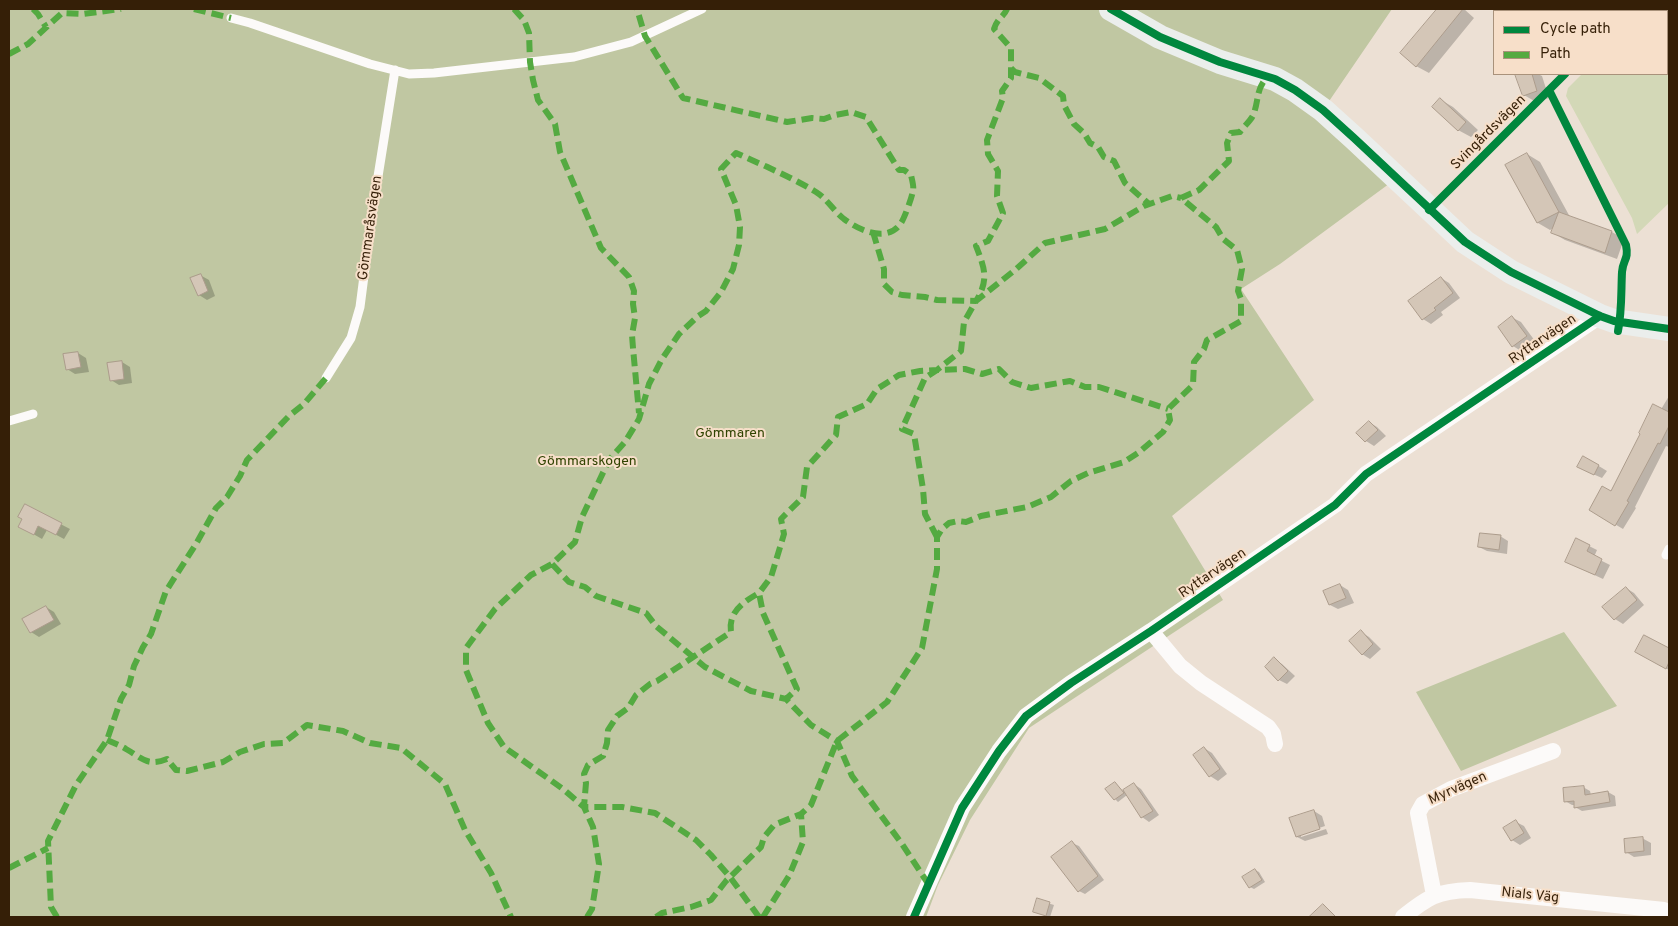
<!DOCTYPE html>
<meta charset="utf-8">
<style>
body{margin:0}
#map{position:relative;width:1678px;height:926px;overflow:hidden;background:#ece0d4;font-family:Overpass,sans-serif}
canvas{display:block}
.frame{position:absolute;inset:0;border:10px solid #351f07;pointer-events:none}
.legend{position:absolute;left:1493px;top:10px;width:175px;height:65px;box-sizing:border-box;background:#f7dfc9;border:1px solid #a9927b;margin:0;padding:6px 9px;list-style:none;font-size:15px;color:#351f07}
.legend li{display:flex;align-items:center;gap:10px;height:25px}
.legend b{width:25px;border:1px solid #a9927b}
</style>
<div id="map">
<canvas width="1678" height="926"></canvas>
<div class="frame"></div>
<ul class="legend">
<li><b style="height:6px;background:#00873e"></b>Cycle path</li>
<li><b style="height:6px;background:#54aa41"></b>Path</li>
</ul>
</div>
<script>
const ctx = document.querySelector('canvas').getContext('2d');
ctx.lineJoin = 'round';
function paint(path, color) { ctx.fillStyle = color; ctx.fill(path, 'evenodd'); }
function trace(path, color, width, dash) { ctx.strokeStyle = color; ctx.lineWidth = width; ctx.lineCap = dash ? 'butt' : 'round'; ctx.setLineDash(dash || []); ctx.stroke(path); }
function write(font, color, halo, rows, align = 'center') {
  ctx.font = font + ' Overpass,sans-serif'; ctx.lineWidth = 4; ctx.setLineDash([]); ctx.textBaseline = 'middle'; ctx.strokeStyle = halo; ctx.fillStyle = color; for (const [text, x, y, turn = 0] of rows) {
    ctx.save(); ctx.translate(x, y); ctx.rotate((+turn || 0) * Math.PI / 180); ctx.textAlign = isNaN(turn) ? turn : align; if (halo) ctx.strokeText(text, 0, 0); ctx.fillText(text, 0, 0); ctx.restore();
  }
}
paint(new Path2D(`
 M1646,9H1669V203L1637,234L1632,218L1566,96L1568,88L1582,74H1667V11H1643Z`), '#d3d8b7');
paint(new Path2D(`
 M9,9H1392L1323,110L1397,178L1280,264L1241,289L1314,400L1172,516L1223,600L1029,728L970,820L938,885L926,917H9Z
 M1580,9H1646L1643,11H1582Z
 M1564,632L1617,706L1461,771L1416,692Z`), '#c0c7a2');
paint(new Path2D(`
 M1438,9H1464L1474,18L1429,73L1416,66L1402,53Z
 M1517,74H1538L1542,76L1549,98L1536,102L1524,95Z
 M1441,100L1453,107L1478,130L1471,137L1458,130Z
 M1527,154L1540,162L1570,217L1612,232L1624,239L1617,259L1565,240L1553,233L1555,227L1550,230L1538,223Z
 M200,275L209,280L215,296L207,300L199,295Z
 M1441,278L1449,283L1460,298L1441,312L1443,315L1431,324L1423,319Z
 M1513,318L1521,322L1535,341L1521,351L1513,346Z
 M78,353L86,358L89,372L75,374L67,369Z
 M122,362L130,367L132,383L119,385L111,380Z
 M1669,396V447L1666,446L1635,507L1636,508L1623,529L1591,510L1611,493Z
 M1369,422L1377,427L1386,436L1374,446L1366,441L1358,433Z
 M1584,457L1607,471L1602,478L1586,471Z
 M26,506L70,529L64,539L47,530L42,539L28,531L23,519Z
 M1500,536L1508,541L1507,554L1487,551L1479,547Z
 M1589,546L1597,550L1594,557L1610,565L1603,579L1575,566Z
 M1340,585L1348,590L1354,603L1338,609L1330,605Z
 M1626,588L1634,593L1644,605L1623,624L1615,619Z
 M46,607L54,612L61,624L39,637L31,632Z
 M1361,632L1369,637L1381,649L1370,659L1362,654Z
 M1644,637L1669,650V670L1636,652Z
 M1274,659L1282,664L1295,676L1287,684L1279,680Z
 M1204,748L1212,753L1227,774L1218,781L1210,776Z
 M1115,783L1123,791L1134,784L1141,789L1159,815L1149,822L1142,817L1127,795L1118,802L1115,799Z
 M1583,787L1590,791L1591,795L1608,792L1615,796L1616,806L1582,811L1575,807V805H1572L1565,801Z
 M1314,811L1322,816L1325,826L1301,834V837L1326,829L1328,834L1305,841L1297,837Z
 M1516,822L1524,826L1531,838L1520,845L1512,840Z
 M1642,838L1651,843V855L1634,857L1626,852Z
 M1072,843L1079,846L1104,880L1085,894L1079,891Z
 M1255,870L1259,872L1265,882L1254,889L1250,887Z
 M1038,900L1054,905L1050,917L1038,913Z`), '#0003');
const building = new Path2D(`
 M1437,9H1463L1416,67L1400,53Z
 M1515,74H1532L1537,91L1523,96Z
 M1440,98L1466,122L1458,131L1432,107Z
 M1527,153L1559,212L1537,223L1505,165Z
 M1559,212L1612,231L1605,253L1551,233Z
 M201,274L208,291L198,296L190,278Z
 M1441,277L1453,293L1434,308L1436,310L1422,320L1408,301Z
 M1512,316L1527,336L1512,347L1498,327Z
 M78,352L81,367L66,370L63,354Z
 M122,361L124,379L110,381L107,363Z
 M1653,404L1669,412V426L1660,444L1658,443L1627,501L1629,502L1615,526L1589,510L1602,486L1611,491L1640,434L1639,433Z
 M1369,421L1378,430L1365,442L1356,433Z
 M1583,456L1599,465L1594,475L1577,467Z
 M25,504L62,523L56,535L38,526L34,535L18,527L22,519L18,517Z
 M1480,533L1501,535L1499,550L1478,547Z
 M1576,538L1590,545L1587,551L1602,559L1595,575L1565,562Z
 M1340,584L1346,598L1329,605L1323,591Z
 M1626,587L1637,600L1614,620L1602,607Z
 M46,606L54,620L30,633L22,619Z
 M1361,630L1373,644L1362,655L1349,641Z
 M1644,635L1669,648V662L1666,669L1635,652Z
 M1274,657L1288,671L1278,681L1265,667Z
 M1204,747L1220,769L1209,777L1193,755Z
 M1115,782L1124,793L1114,800L1105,789Z
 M1134,783L1153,811L1141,818L1123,790Z
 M1584,786L1585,795L1608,791L1610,802L1574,808V801L1564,802L1563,788Z
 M1314,810L1320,829L1296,837L1289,818Z
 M1516,820L1524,833L1511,841L1503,828Z
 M1643,837L1644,851L1625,853L1624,839Z
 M1072,841L1098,876L1078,892L1051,857Z
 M1255,869L1262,880L1249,888L1242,877Z
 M1037,898L1050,902L1046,916L1033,912Z
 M1323,904L1336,917H1309Z`);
paint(building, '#d4c6b7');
trace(building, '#ac9c8c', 1);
trace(new Path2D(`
 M231,18L250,23L370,64L409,74L434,73L574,57L631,42L702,9
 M326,378L351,338L360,307L372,214L395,70
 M9,421L33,414
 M1666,555L1669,549`), '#fcfaf9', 9);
trace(new Path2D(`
 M1151,631L1180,666L1201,683L1268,727L1273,734L1275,744
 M1434,895L1418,813L1423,804L1451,789L1553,751
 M914,917L962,808L999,751L1026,716L1071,683L1151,631L1335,505L1366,474L1600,316
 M1403,917C1428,897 1437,891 1470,890L1664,910`), '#fcfaf9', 16);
trace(new Path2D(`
 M1111,9L1160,37L1220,62L1275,79L1295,90L1323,110L1354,138L1465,242L1511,272L1600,316L1614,321L1669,329`), '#ebeeec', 24);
trace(new Path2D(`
 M33,9L38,14L46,27
 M194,9L231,18
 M514,9L524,20L529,33L530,62L533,80L538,100L555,124L560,152L601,248L629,277L634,291L633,304L635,318L632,335L633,348L639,413
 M9,54L28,44L62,13L83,14L121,9
 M1011,68L1015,72L1039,78L1063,96L1064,105L1074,124L1084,133L1090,143L1098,147L1104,157L1114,161L1125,183L1149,204
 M873,232L884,269V284L892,292L902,295L925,297L937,300L976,301C989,280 985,269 976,246L988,241L1003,213L997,196L998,171L988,154L987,140L1003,98L1002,91L1011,78V48L994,29C998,17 1003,18 1007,9
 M937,537L925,514L923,489L914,434L902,429L925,378L937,370L965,369L982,374L999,369L1012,382L1031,388L1070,381L1085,387H1099L1168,409
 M552,564L569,582L585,587L596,596L646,613L656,626L705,667L751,691L786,699
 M107,740C113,743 120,745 126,749C142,758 147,767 167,759L176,770L187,771L223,762L240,752L264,744L283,743L307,725L343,731L370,743L401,748L445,784L465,830L491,873L511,917
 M9,868L48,848
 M929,885L902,844L852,776L837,741L811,725L786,699L797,689L763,613L759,593L771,577L784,534L781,519L803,497L807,467L836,435L838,417L867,404L877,389L899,375L920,371L937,370L961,351L964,322L976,301L1015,270L1045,243L1105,229L1144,206L1172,196L1181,198
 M57,917L51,907L48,841L76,785L107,740L121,699L129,685L134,666L143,647L151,634L166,591L196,544L216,508L227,497L240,476L247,460L289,416L304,404L326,378
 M587,917L592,909L599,864L593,827L584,807L563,789L504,747L488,723L466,670V648L495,609L531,575L552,564L575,542L582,517L609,460L625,442L639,419L649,384L662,359L679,334L697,317L706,311L721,292L733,269L739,245L740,227L736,205L721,169L736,153C763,165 791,177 816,192C827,199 834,211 844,219C860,231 888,243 901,223C904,219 913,195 913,190C914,186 912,180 911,175L904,170H899L866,117L851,112L835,115L824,119L812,118L787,122L683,98L645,36L637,9
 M656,917L662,913L691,907L711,900L726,881L761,847L764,837L774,825L801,814L811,805L837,741L887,702L922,648L937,569V537L942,529L949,523L958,521L966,522L981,516L1027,507L1051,497L1071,481L1088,473L1124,462L1138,453L1163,432L1170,420L1168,409L1193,385L1194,362L1204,349L1207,340L1241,321V299L1238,291L1242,269L1237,250L1223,239L1216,227L1181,198L1199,190L1229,161L1227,143L1231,133L1240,132C1244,126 1252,120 1254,113C1259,98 1256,90 1267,77
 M759,917L730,877L711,855L696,840L655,813L622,807H584L586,783L584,774L588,765L603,756L607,743L608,730L617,716L628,708L636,695L650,684L657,681L731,632C728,612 743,602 759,593
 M763,917L789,876L803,842L801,814`), '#54aa41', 6, [12, 6]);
trace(new Path2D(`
 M1111,9L1160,37L1220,62L1275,79L1295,90L1323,110L1354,138L1465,242L1511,272L1600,316L1614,321L1669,329
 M1549,90L1626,245C1629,260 1623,259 1622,272C1621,292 1622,311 1618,331
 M1429,210L1565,74
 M914,917L962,808L999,751L1026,716L1071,683L1151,631L1335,505L1366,474L1600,316`), '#00873e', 8);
write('14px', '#351f07', '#f7dfc9', [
 ["Svingårdsvägen",1489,133,-45],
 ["Gömmaråsvägen",371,228,-82],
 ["Ryttarvägen",1543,340,-34],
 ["Ryttarvägen",1213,574,-34],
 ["Myrvägen",1458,789,-24],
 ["Nials Väg",1530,896,6]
]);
write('14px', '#304301', '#f7dfc9', [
 ["Gömmaren",730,434],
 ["Gömmarskogen",587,462]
]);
</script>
